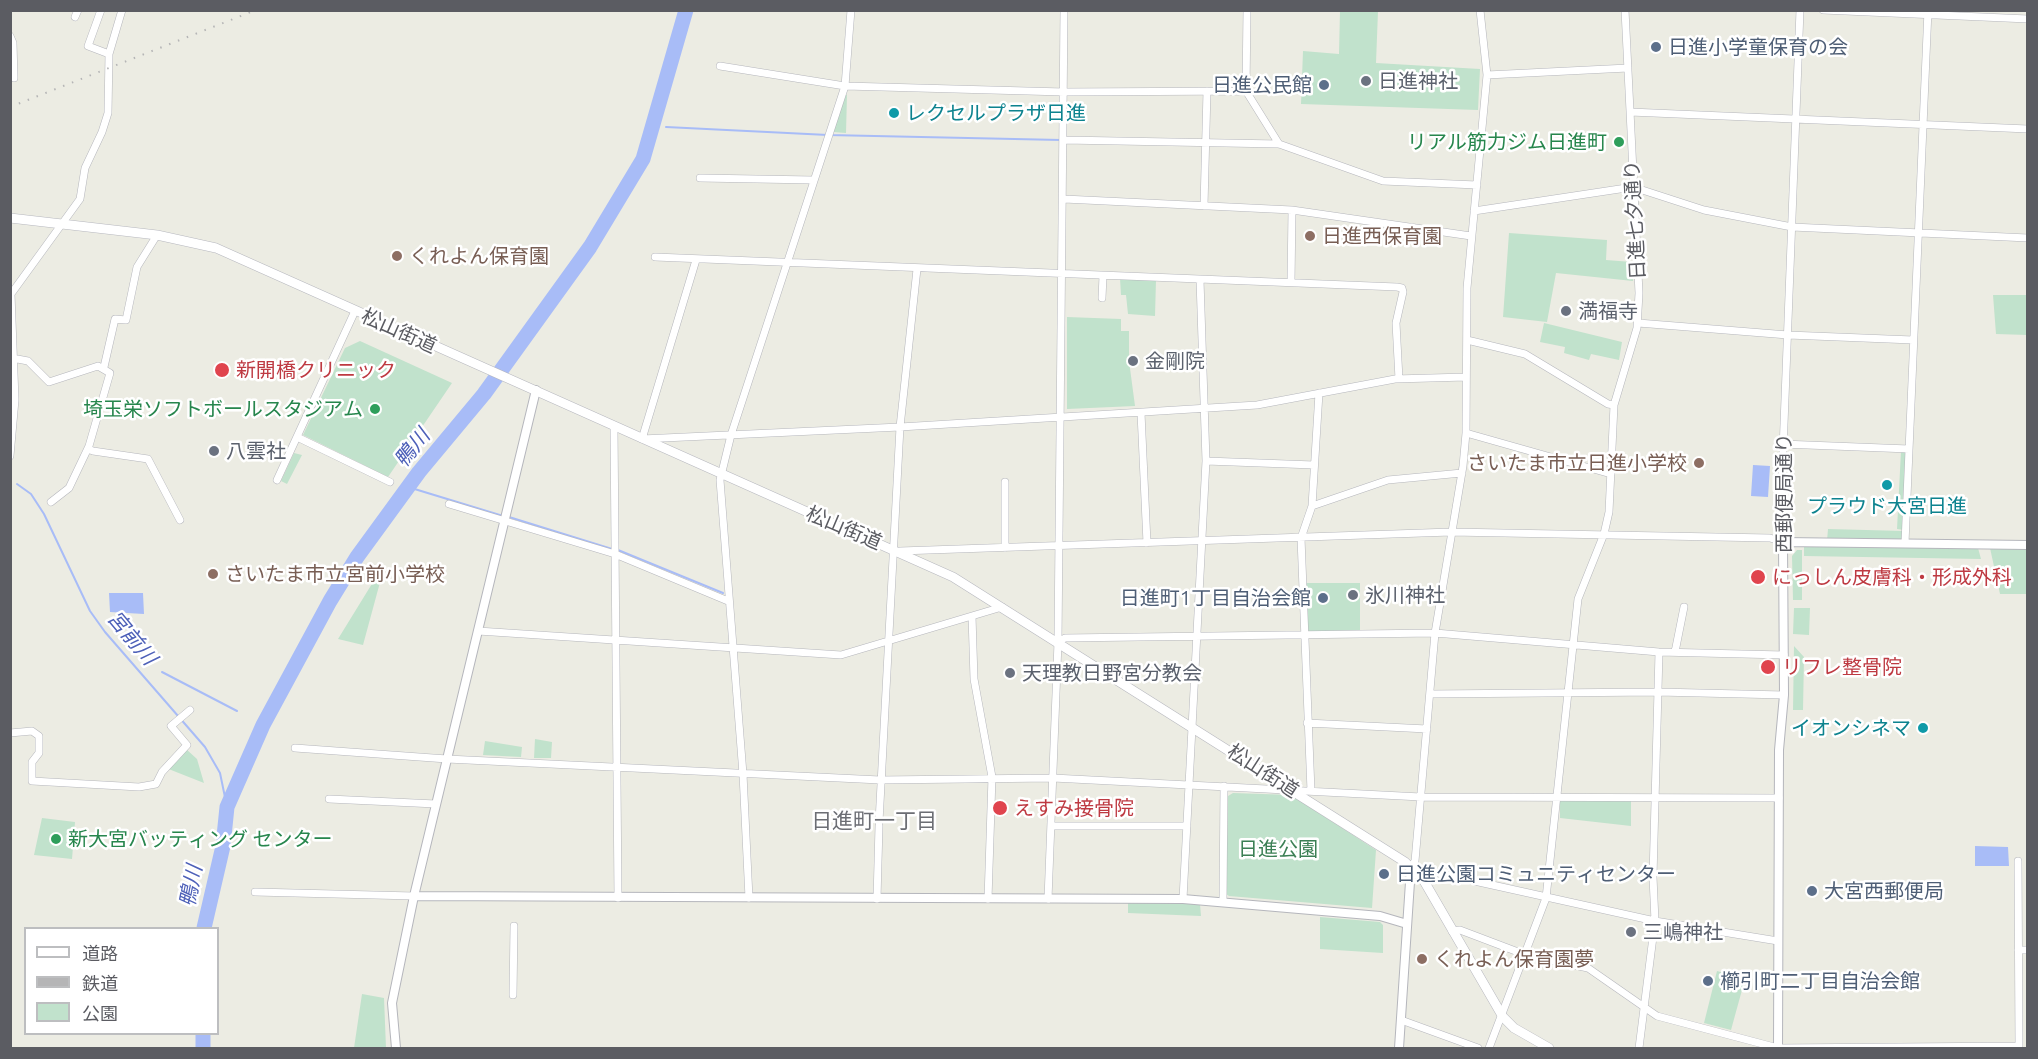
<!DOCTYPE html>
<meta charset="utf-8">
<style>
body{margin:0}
#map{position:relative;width:2038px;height:1059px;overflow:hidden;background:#ecece3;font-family:Ubuntu,"Noto Sans JP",sans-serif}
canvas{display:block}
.frame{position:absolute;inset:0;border:12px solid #5b5c62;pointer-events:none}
.legend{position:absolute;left:24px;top:927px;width:195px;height:108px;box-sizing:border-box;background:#fff;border:2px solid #bdbec0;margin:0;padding:8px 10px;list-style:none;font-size:18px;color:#5b5c62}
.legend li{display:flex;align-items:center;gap:12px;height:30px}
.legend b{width:30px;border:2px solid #bdbec0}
</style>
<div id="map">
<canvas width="2038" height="1059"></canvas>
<div class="frame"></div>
<ul class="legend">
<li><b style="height:8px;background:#fff"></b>道路</li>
<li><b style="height:8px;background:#b5b5b6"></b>鉄道</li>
<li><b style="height:16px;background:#c1e2cc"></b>公園</li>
</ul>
</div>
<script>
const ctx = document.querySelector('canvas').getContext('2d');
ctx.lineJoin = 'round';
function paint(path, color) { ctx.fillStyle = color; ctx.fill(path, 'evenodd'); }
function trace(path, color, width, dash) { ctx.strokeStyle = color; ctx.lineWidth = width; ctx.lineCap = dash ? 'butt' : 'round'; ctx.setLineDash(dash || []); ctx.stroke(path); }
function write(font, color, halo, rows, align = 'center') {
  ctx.font = font + ' Ubuntu,"Noto Sans JP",sans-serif'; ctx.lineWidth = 5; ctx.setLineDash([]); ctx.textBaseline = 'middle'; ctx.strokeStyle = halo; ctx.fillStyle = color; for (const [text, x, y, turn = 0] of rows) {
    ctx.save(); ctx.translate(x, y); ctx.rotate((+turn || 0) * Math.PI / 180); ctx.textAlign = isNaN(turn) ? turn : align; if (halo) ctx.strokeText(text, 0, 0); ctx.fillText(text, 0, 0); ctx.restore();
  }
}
paint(new Path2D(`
 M1340,11H1378L1376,63L1480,69L1478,110L1301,104L1303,51L1339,54Z
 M844,94L847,95L846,133L833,132Z
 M1509,233L1607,240L1606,260L1632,262L1633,281L1556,273L1547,322L1503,317Z
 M1120,278L1156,280L1155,316L1128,314L1126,295H1121Z
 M1993,295H2027V335L1996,334Z
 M1067,317L1121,319V331H1129V361L1135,406L1067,409Z
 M1544,323L1622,342L1619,360L1591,354L1589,360L1564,353L1565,347L1540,342Z
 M360,341L452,383L388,477L303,435L345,348Z
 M1901,451H1907L1904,530L1897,529Z
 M294,453L302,455L287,484L281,481Z
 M1828,529L1904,531V541H1827Z
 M1804,545L1978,548L1981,559L1804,556Z
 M1990,548H2027V594H2000Z
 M1797,550H1802V600H1793L1792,556Z
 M378,574L382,575L363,645L338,639Z
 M1303,583H1360V633L1305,634Z
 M1794,608H1810L1809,635L1793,634Z
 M1794,646L1804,657L1803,710H1793Z
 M535,739L552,742L551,758H534Z
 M485,741L522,747L521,757L483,755Z
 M186,749L197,759L204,783L166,768Z
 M1233,793L1291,795L1376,850L1372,908L1229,896L1226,894L1228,796Z
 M1560,799L1631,800V826L1560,818Z
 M42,818L75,822L72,859L34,855Z
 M1128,902L1200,904L1201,916L1128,913Z
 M1320,917L1380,922L1383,925V953L1320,949Z
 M1717,971L1745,979L1731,1030L1704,1023Z
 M362,994L384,998L386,1048H354Z`), '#c1e2cc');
paint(new Path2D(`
 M1753,465L1770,466L1768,497L1751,496Z
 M109,593H143L144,614L110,612Z
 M1975,846L2008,847L2009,866H1975Z`), '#a8bcf7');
trace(new Path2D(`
 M666,127L828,135L1061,140
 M17,484L31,494L44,514L90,611L105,632L205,747L220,773L227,807
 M408,487L503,516
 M509,517L612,549
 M618,550L723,593
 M162,672L237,711`), '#a8bcf7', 2);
trace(new Path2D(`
 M204,928L223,846L227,807L263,725L330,601L357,557L419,472L484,394L590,247L643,159L686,10
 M203,1034V1048`), '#a8bcf7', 15);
const minor = new Path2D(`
 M101,10L88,46L109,54
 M1247,10L1246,91L1279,144
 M1480,10L1487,75L1467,288L1466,433L1463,466L1435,633L1415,861L1411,867L1655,921L1778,941
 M1823,10L2028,19
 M75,17L78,10
 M10,36L13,43L14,78
 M720,66L845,86L1064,92L1246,91
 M1487,75L1628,68
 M1630,112L2028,129
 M1064,140L1279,144L1383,181L1477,185
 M700,178L813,180
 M1064,199L1292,210L1471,236
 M1204,206L1207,91
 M1474,211L1633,187L1704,210L1792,227L2028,238
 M655,257L1397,287L1402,288L1403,292L1396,323L1399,379
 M696,260L642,439L900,427L1257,405L1395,379L1466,377
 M1291,282L1292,210
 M1102,298L1103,276
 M1638,323L1788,335L1913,340
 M1467,340L1525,354L1608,404L1614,405
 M12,358L28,361L49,382L98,366L110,373L89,446L69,488L51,502
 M104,367L115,319L126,320L137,267L157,235
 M1141,413L1147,543
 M614,427L618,898
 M1466,433L1611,474
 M297,437L390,482
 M1782,444L1909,449
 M89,446L88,449L93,451L148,459L180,520
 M10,456L15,400L11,294L80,199L85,168L102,132L108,113L109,54L122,10
 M1206,461L1314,465
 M277,480L355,311
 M449,504L615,554L728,601
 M1312,506L1388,480L1462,473
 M1905,543L1928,10
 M1005,548V482
 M900,551L1451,532L1770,538L1783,542L1780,528L1800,10
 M972,616L974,679L992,777L988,899
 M478,631L841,655L1002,607
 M1058,642L1065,638L1435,633L1659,652L1784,655
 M1675,652L1684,607
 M1430,694L1658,692L1784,695
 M1307,723L1427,729
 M10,733L32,731L39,736V753L32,762V781L139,787L156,784L162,772L187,745L171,726L190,710
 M295,748L447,759L880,780L1053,778L1421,797L1779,798
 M1311,791L1301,538L1312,506L1319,393
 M329,799L436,804
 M879,822L900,427L917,269
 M1051,826H1187
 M255,892L414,896
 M749,898L743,774L720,480L731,435L845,86L851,10
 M877,899L879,826
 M1048,899L1058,642L1064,10
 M1183,899L1206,461L1200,280
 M1223,902L1224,786
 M1452,931L1460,930L1526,955L1588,968L1657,1016L1778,1048L2019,1046L2018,861
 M2018,950H2028
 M513,995L514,926
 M1401,1020L1478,1048
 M1489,1048L1546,898L1578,599L1604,534L1609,512L1614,405L1637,328L1639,293L1625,10
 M1639,1048L1655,921L1653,877L1659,652`);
const tertiary = new Path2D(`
 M414,896L536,390
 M396,1048L392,1003L414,896L1183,899L1380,916L1407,924
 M1399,1048L1411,867
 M1778,1048L1779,750L1784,695L1783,542L2028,545`);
const secondary = new Path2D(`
 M10,218L157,235L216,248L953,577L1405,862L1424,881L1503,1017L1514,1028L1549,1048`);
trace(minor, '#b5b6bc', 8);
trace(tertiary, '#b5b6bc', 10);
trace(secondary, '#b6b7be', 10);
trace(minor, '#fff', 7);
trace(tertiary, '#fff', 8);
trace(secondary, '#fff', 9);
trace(new Path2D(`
 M10,107L256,10`), '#b5b5b6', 2, [1.5, 8]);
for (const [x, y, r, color] of [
 [1656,47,6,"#5c6f8a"],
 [1366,81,6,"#6b7280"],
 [1324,85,6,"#5c6f8a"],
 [894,113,6,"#0f9aa8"],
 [1619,142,6,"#2e9e5b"],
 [1310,236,6,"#8d6e63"],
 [397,256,6,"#8d6e63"],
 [1566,311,6,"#6b7280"],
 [1133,361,6,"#6b7280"],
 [222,370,8,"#e0444e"],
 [375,409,6,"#2e9e5b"],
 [214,451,6,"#6b7280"],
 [1699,463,6,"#8d6e63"],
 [1887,485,6,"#0f9aa8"],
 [213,574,6,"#8d6e63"],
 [1758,577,8,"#e0444e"],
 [1353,595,6,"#6b7280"],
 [1323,598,6,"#5c6f8a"],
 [1768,667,8,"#e0444e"],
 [1010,673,6,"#6b7280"],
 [1923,728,6,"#0f9aa8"],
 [1000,808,8,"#e0444e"],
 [56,839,6,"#2e9e5b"],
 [1384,874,6,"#5c6f8a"],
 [1812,891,6,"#5c6f8a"],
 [1631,932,6,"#6b7280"],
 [1422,959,6,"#8d6e63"],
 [1708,981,6,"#5c6f8a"]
]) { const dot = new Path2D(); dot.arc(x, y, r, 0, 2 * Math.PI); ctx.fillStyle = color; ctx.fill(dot); trace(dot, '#fff', 2); }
write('20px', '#4e5e75', '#fff', [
 ["日進小学童保育の会",1668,47],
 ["日進公民館",1312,85,"right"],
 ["日進町1丁目自治会館",1311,598,"right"],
 ["日進公園コミュニティセンター",1396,874],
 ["大宮西郵便局",1824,891],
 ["櫛引町二丁目自治会館",1720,981]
], 'left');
write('20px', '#5b616d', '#fff', [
 ["日進神社",1378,81],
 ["満福寺",1578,311],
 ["金剛院",1145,361],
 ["八雲社",226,451],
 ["氷川神社",1365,595],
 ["天理教日野宮分教会",1022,673],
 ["三嶋神社",1643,932]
], 'left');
write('20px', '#0d838f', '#fff', [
 ["レクセルプラザ日進",906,113],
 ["プラウド大宮日進",1887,506,"center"],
 ["イオンシネマ",1911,728,"right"]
], 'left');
write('20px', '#27864d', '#fff', [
 ["リアル筋力ジム日進町",1607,142],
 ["埼玉栄ソフトボールスタジアム",363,409],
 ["新大宮バッティング センター",68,839,"left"]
], 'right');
write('20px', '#5b5c62', '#fff', [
 ["日進七夕通り",1635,220,-93],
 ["松山街道",399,331,24],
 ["西郵便局通り",1784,493,-90],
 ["松山街道",844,528,23],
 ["松山街道",1263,771,33]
]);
write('20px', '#785e54', '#fff', [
 ["日進西保育園",1322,236],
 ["くれよん保育園",409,256],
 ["さいたま市立日進小学校",1687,463,"right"],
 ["さいたま市立宮前小学校",225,574],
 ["くれよん保育園夢",1434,959]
], 'left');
write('20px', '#be3a42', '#fff', [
 ["新開橋クリニック",236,370],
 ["にっしん皮膚科・形成外科",1772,577],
 ["リフレ整骨院",1782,667],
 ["えすみ接骨院",1014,808]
], 'left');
write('20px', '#3c8055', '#fff', [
 ["日進公園",1278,849]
]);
write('italic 21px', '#4d60b8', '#fff', [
 ["鴨川",412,448,-51],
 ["宮前川",132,638,50],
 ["鴨川",191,886,-79]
]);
write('21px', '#6c6e74', '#fff', [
 ["日進町一丁目",874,821]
]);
</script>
